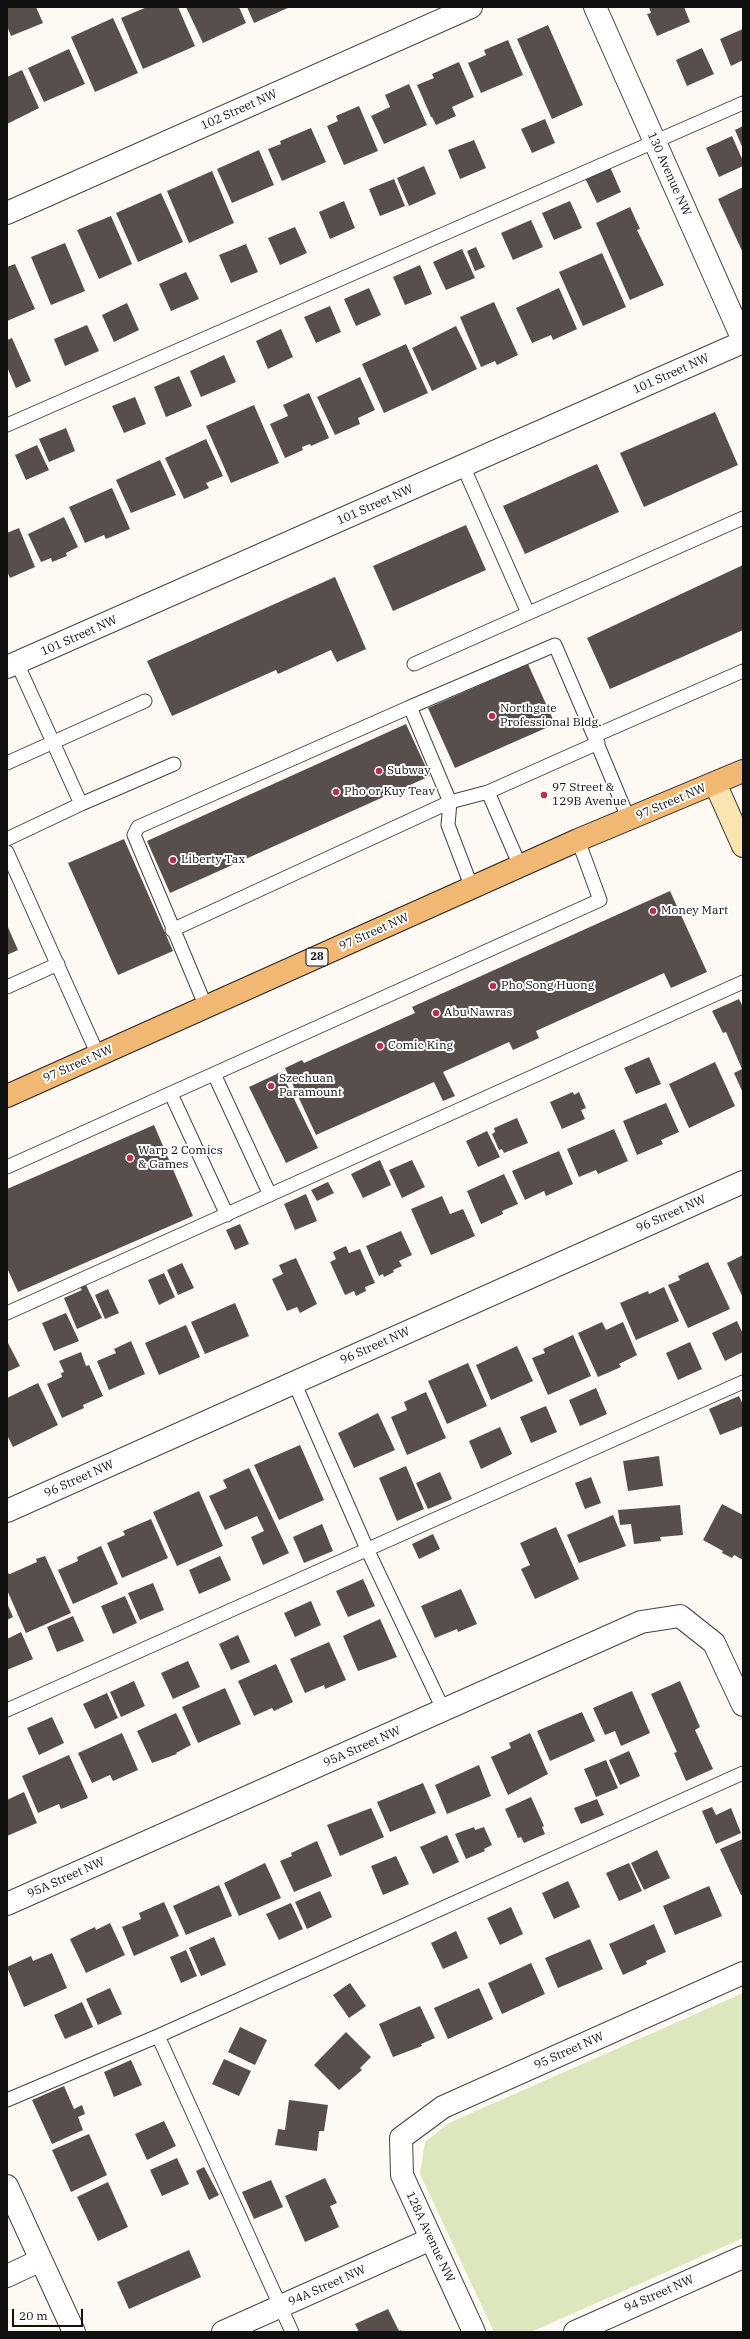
<!DOCTYPE html>
<style>
body{margin:0}
#map{position:relative;width:750px;height:2339px;overflow:hidden;background:#fefaf3;font-family:"IBM Plex Serif",serif}
canvas{display:block}
.frame{position:absolute;inset:0;border:8px solid #101010;pointer-events:none}
.scale{position:absolute;left:12px;top:2309px;width:71px;height:18px;box-sizing:border-box;border:2px solid #101010;border-top:0;padding-left:5px;font-size:12px;line-height:14px;white-space:nowrap;color:#101010;-webkit-text-stroke:3px #fff;paint-order:stroke}
</style>
<div id="map">
<canvas width="750" height="2339"></canvas>
<div class="frame"></div>
<div class="scale">20 m</div>
</div>
<script>
const ctx = document.querySelector('canvas').getContext('2d');
ctx.lineJoin = 'round';
function paint(path, color) { ctx.fillStyle = color; ctx.fill(path, 'evenodd'); }
function trace(path, color, width, dash) { ctx.strokeStyle = color; ctx.lineWidth = width; ctx.lineCap = dash ? 'butt' : 'round'; ctx.setLineDash(dash || []); ctx.stroke(path); }
function write(font, color, halo, rows, align = 'center') {
  ctx.font = font + ' "IBM Plex Serif",serif'; ctx.lineWidth = 4; ctx.setLineDash([]); ctx.textBaseline = 'middle'; ctx.strokeStyle = halo; ctx.fillStyle = color; for (const [text, x, y, turn = 0] of rows) {
    ctx.save(); ctx.translate(x, y); ctx.rotate((+turn || 0) * Math.PI / 180); ctx.textAlign = isNaN(turn) ? turn : align; if (halo) ctx.strokeText(text, 0, 0); ctx.fillText(text, 0, 0); ctx.restore();
  }
}
paint(new Path2D(`
 M743,1993V2238L531,2332H494L420,2174L425,2142L449,2123Z`), '#dce7be');
paint(new Path2D(`
 M7,7H36L43,23L11,36L7,26Z
 M147,7H178L195,46L143,69L121,18Z
 M186,7H239L246,23L203,43Z
 M247,7H290L254,23Z
 M649,7H684L690,22L657,36L647,14L651,13Z
 M113,18L138,73L95,92L71,37Z
 M548,25L583,105L552,119L517,39Z
 M743,29V60L731,66L720,39Z
 M508,40L523,75L481,93L468,63L486,55L484,50Z
 M702,48L714,74L687,86L676,60Z
 M69,49L85,84L44,102L28,68Z
 M459,62L474,97L452,107L456,116L436,125L432,117H431L417,85L434,78L432,74Z
 M22,70L39,108L7,124V77Z
 M409,84L427,125L384,144L371,116L390,107L385,95Z
 M359,106L378,151L344,165L327,126L338,121L336,116Z
 M545,119L555,143L532,153L521,129Z
 M743,126V149L735,130Z
 M311,128L326,162L282,181L268,149L281,144L280,141Z
 M732,136L743,161V166L719,177L706,148Z
 M474,140L486,168L460,179L448,150Z
 M259,150L274,185L232,203L217,169Z
 M424,166L436,194L409,206L397,178Z
 M610,167L621,192L597,203L585,178Z
 M212,171L234,223L189,243L167,191Z
 M394,179L405,206L380,216L369,189Z
 M743,187V253L718,199Z
 M161,193L183,242L138,262L116,213Z
 M344,201L355,228L330,239L319,212Z
 M570,201L582,228L554,240L542,213Z
 M630,207L640,229L637,230L664,285L630,300L596,223Z
 M111,216L132,264L99,279L77,230Z
 M531,220L543,247L513,260L501,233Z
 M295,227L307,253L280,265L268,238Z
 M65,243L85,291L51,305L31,257Z
 M246,244L258,272L231,283L219,255Z
 M476,247L485,267L475,271L467,251Z
 M462,249L475,278L446,290L433,262Z
 M602,253L626,307L583,326L559,272Z
 M15,264L35,309L7,321V267Z
 M420,265L432,294L405,305L393,277Z
 M186,272L199,299L171,311L159,284Z
 M369,288L381,315L356,326L344,299Z
 M559,288L577,329L553,340L551,335L532,343L516,308Z
 M494,302L518,355L497,365L495,361L481,367L460,317Z
 M127,303L139,330L114,342L102,315Z
 M330,306L341,332L316,343L304,317Z
 M87,325L99,351L65,366L54,339Z
 M456,326L477,369L432,391L412,348Z
 M281,329L293,357L268,369L256,341Z
 M12,338L31,381L16,388L7,367V340Z
 M406,344L428,393L384,413L362,364Z
 M224,355L236,382L201,397L190,371Z
 M179,376L192,406L166,417L154,387Z
 M360,377L375,410L358,418L360,424L335,435L317,397Z
 M309,393L329,438L311,446L310,444L302,447L303,450L285,458L270,424L288,416L283,405Z
 M135,397L146,424L124,433L112,406Z
 M254,405L279,463L231,483L206,426Z
 M715,412L738,465L644,507L620,453Z
 M66,428L75,451L49,462L39,439Z
 M206,439L223,476L206,483L209,488L184,499L165,458Z
 M37,445L49,470L26,480L15,455Z
 M160,460L176,495L131,513L116,480Z
 M597,464L619,512L525,554L503,506Z
 M112,488L130,529L106,539L104,535L85,543L69,507Z
 M64,517L78,547L66,553L67,556L52,562L51,558L41,562L28,534Z
 M466,525L486,570L393,611L373,566Z
 M19,528L35,567L10,578L7,571V533Z
 M743,565V630L610,689L587,638Z
 M335,577L366,649L337,662L331,650L278,674L276,670L172,716L147,661Z
 M528,664L555,724L455,768L428,708Z
 M406,724L430,776L170,893L147,841Z
 M124,839L173,951L118,975L68,863Z
 M670,891L707,972L671,988L664,973L536,1031L539,1038L513,1050L509,1042L443,1072L455,1096L443,1101L434,1082L316,1135L285,1068L302,1060L304,1063L415,1013L412,1007Z
 M7,925L18,950L7,955Z
 M739,999L743,1007V1093L734,1073L742,1069L726,1032L723,1033L712,1011Z
 M649,1057L661,1084L636,1094L624,1068Z
 M715,1062L735,1106L689,1128L669,1084Z
 M281,1072L318,1148L286,1163L249,1087Z
 M573,1092L574,1095L579,1092L586,1108L581,1110L585,1119L562,1129L550,1102Z
 M666,1103L679,1132L661,1140L663,1144L637,1155L623,1121Z
 M517,1118L528,1143L504,1153L502,1149L499,1150L492,1134L495,1132L494,1128Z
 M154,1125L193,1216L18,1292L7,1268V1189Z
 M614,1129L628,1161L598,1174L596,1170L579,1177L567,1149Z
 M487,1131L500,1157L478,1167L466,1141Z
 M559,1151L573,1184L546,1196L544,1191L525,1200L512,1171Z
 M380,1160L391,1185L363,1198L351,1174Z
 M412,1160L425,1187L402,1198L389,1170Z
 M504,1174L518,1204L502,1211L503,1214L481,1224L467,1191Z
 M328,1182L334,1193L317,1201L311,1190Z
 M306,1194L317,1221L295,1230L284,1204Z
 M442,1196L450,1214L463,1209L475,1236L431,1255L411,1209Z
 M240,1224L249,1244L235,1250L226,1230Z
 M401,1231L412,1255L399,1261L402,1266L393,1270L394,1272L384,1277L383,1274L379,1276L366,1246Z
 M346,1246L349,1253L360,1249L375,1283L365,1287L366,1291L356,1296L354,1291L345,1295L330,1262L336,1259L333,1252Z
 M743,1255V1298L727,1263Z
 M296,1258L317,1304L300,1313L297,1307L287,1311L272,1279L283,1274L279,1265Z
 M708,1262L730,1309L688,1328L668,1285L680,1280L678,1276Z
 M182,1263L194,1288L178,1295L167,1270Z
 M164,1273L175,1297L159,1305L148,1280Z
 M86,1285L102,1318L77,1329L64,1298L82,1290L80,1287Z
 M664,1287L679,1321L636,1340L620,1303L648,1291L649,1294Z
 M108,1289L119,1313L105,1319L95,1295Z
 M235,1303L249,1336L205,1354L191,1322Z
 M66,1313L79,1341L54,1351L42,1323Z
 M737,1321L743,1334V1352L725,1361L712,1333Z
 M602,1322L606,1330L623,1322L637,1355L619,1364L621,1367L598,1377L578,1333Z
 M186,1325L200,1357L159,1375L145,1343Z
 M573,1335L591,1376L548,1395L532,1358L545,1353L543,1349Z
 M7,1341L20,1366L7,1372Z
 M131,1341L145,1374L109,1390L97,1361L116,1353L114,1349Z
 M690,1342L702,1369L678,1380L666,1353Z
 M517,1346L533,1381L491,1400L476,1365Z
 M81,1352L86,1366L89,1365L103,1396L83,1405L84,1408L62,1418L47,1384L62,1377L61,1373L64,1372L59,1361Z
 M468,1363L487,1406L447,1424L428,1381Z
 M38,1383L58,1425L13,1447L7,1435V1398Z
 M596,1388L607,1414L580,1426L569,1400Z
 M426,1392L446,1438L407,1455L391,1417L407,1410L404,1402Z
 M739,1396L743,1405V1426L720,1435L709,1409Z
 M546,1406L557,1432L531,1443L520,1417Z
 M378,1413L395,1450L354,1468L338,1433Z
 M500,1427L512,1454L481,1469L469,1441Z
 M300,1445L324,1500L279,1520L254,1465Z
 M659,1456L663,1486L628,1491L623,1461Z
 M406,1466L424,1509L397,1521L379,1478Z
 M249,1468L289,1553L263,1565L251,1537L264,1531L257,1516L225,1530L209,1496L227,1488L223,1480Z
 M440,1472L452,1499L428,1509L416,1483Z
 M591,1477L601,1503L585,1509L575,1483Z
 M199,1491L223,1546L177,1566L153,1512Z
 M722,1504L743,1515V1560L734,1555L732,1558L722,1553L723,1551L703,1540Z
 M680,1505L683,1535L660,1537L661,1541L634,1544L631,1524L620,1525L618,1510Z
 M613,1515L626,1546L579,1563L567,1535Z
 M151,1519L168,1558L122,1578L107,1543L125,1535L123,1531Z
 M322,1524L333,1551L304,1563L293,1537Z
 M556,1527L579,1579L535,1599L521,1569L530,1565L520,1543Z
 M433,1534L440,1549L419,1559L412,1544Z
 M101,1546L118,1584L73,1604L58,1570L78,1561L77,1557Z
 M45,1556L71,1613L26,1633L7,1590V1573L10,1574L37,1562L36,1559Z
 M220,1556L231,1580L199,1594L189,1570Z
 M363,1579L375,1606L348,1617L336,1591Z
 M153,1583L164,1610L140,1620L128,1593Z
 M461,1589L477,1624L458,1632L457,1629L435,1638L421,1606Z
 M125,1596L137,1623L113,1634L101,1606Z
 M311,1601L321,1625L295,1637L284,1613Z
 M7,1603L13,1617L7,1620Z
 M73,1616L84,1641L57,1652L47,1627Z
 M380,1619L397,1657L358,1671L343,1636Z
 M21,1632L33,1659L7,1670V1639Z
 M238,1635L250,1662L231,1670L219,1644Z
 M329,1642L346,1680L325,1689L324,1685L305,1693L290,1659Z
 M188,1661L200,1687L173,1699L161,1673Z
 M276,1664L293,1702L274,1711L272,1708L254,1716L238,1681Z
 M134,1681L145,1706L121,1717L110,1692Z
 M680,1681L700,1727L695,1730L713,1769L686,1781L674,1753L677,1752L651,1694Z
 M225,1688L241,1724L198,1743L182,1707Z
 M632,1691L650,1733L621,1746L615,1731L605,1735L593,1708Z
 M107,1693L118,1718L95,1729L83,1704Z
 M582,1712L595,1741L550,1761L537,1731Z
 M176,1713L191,1745L176,1753L177,1754L152,1763L137,1731Z
 M52,1717L64,1743L39,1755L27,1728Z
 M122,1733L138,1770L113,1781L110,1775L92,1783L78,1753Z
 M530,1733L548,1774L508,1795L491,1757L511,1748L509,1743Z
 M629,1751L640,1776L620,1785L609,1760Z
 M69,1755L88,1798L61,1809L59,1804L38,1813L22,1776Z
 M606,1760L618,1788L596,1797L584,1769Z
 M479,1765L491,1796L447,1814L435,1785Z
 M423,1783L436,1813L390,1832L377,1802Z
 M24,1792L37,1823L7,1836V1800Z
 M531,1797L544,1826L542,1827L545,1834L524,1843L521,1837L518,1838L505,1809Z
 M597,1799L604,1815L581,1824L574,1808Z
 M712,1807L716,1815L731,1808L741,1833L716,1844L702,1811Z
 M371,1808L384,1837L340,1856L327,1825Z
 M474,1827L475,1830L484,1827L492,1845L484,1849L485,1851L466,1859L455,1834Z
 M447,1835L459,1862L433,1874L420,1847Z
 M743,1839V1895H741L720,1849Z
 M317,1841L332,1876L294,1892L280,1861L292,1856L291,1853Z
 M657,1850L670,1878L644,1890L631,1863Z
 M396,1856L409,1884L383,1895L371,1866Z
 M265,1863L281,1898L239,1916L224,1883Z
 M629,1863L642,1891L619,1901L606,1873Z
 M568,1881L580,1907L554,1919L542,1893Z
 M219,1885L232,1916L186,1935L173,1906Z
 M709,1886L722,1916L675,1935L663,1906Z
 M320,1891L332,1917L307,1929L295,1902Z
 M164,1902L179,1936L134,1956L122,1927L141,1919L139,1913Z
 M291,1903L303,1929L279,1940L266,1914Z
 M511,1907L523,1934L500,1945L487,1918Z
 M110,1923L125,1955L86,1973L70,1939L95,1927L96,1930Z
 M654,1924L666,1952L646,1961L647,1964L623,1975L609,1944Z
 M456,1931L468,1958L443,1969L431,1943Z
 M214,1937L226,1965L201,1976L189,1948Z
 M590,1939L603,1969L558,1988L545,1958Z
 M186,1950L197,1976L181,1983L170,1957Z
 M52,1953L67,1988L24,2007L7,1967L31,1956L33,1961Z
 M531,1963L545,1994L502,2014L488,1983Z
 M350,1983L366,2006L349,2018L333,1995Z
 M110,1988L122,2014L98,2025L86,1999Z
 M479,1988L493,2019L448,2039L434,2008Z
 M82,2002L93,2027L65,2039L54,2015Z
 M420,2006L435,2038L421,2044L422,2046L393,2057L379,2024Z
 M240,2027L267,2040L255,2065L228,2052Z
 M346,2032L371,2057L360,2068L362,2070L339,2090L314,2065Z
 M224,2059L251,2071L239,2096L212,2084Z
 M131,2060L142,2085L114,2097L104,2072Z
 M64,2086L74,2109L82,2105L85,2114L78,2117L83,2130L52,2144L32,2100Z
 M289,2100L328,2105L324,2131H319L317,2151L275,2145L278,2129L285,2130Z
 M164,2121L176,2146L147,2160L135,2134Z
 M89,2134L107,2175L71,2192L52,2150Z
 M177,2158L189,2184L162,2196L150,2170Z
 M204,2167L219,2195L209,2200L196,2171Z
 M325,2178L337,2203L330,2206L339,2227L305,2242L285,2196Z
 M271,2180L283,2207L254,2219L242,2192Z
 M108,2182L128,2227L98,2241L77,2197Z
 M189,2250L201,2277L129,2309L117,2282Z
 M388,2309L399,2331L401,2330L402,2332H359L355,2324Z`), '#584f4d');
const lane = new Path2D(`
 M7,425L743,103
 M463,466L528,613
 M17,663L81,804L174,764
 M414,664L743,518
 M410,707L555,645L594,736
 M7,763L145,701
 M629,820L594,736L743,671
 M7,839L81,804
 M7,852L98,1055
 M520,866L488,792L598,743
 M172,930L450,802L488,792
 M7,987L58,964
 M206,1007L134,835L138,827L410,707L450,802L448,825L472,888
 M214,1074L270,1195
 M171,1094L227,1215
 M7,1167L600,900L578,840
 M7,1313L743,982
 M294,1382L367,1549L444,1711
 M7,1710L743,1382
 M158,2036L292,2332
 M7,2100L158,2036L743,1773`);
const street = new Path2D(`
 M595,7L743,340
 M7,213L471,7
 M7,667L743,342
 M7,1511L743,1182
 M7,1904L641,1622L680,1616L714,1643L743,1705
 M7,2186L74,2332
 M7,2276L41,2260
 M223,2332L431,2239
 M474,2332L402,2175L401,2138L443,2107L743,1973
 M575,2332L743,2257`);
const secondary = new Path2D(`
 M715,783L743,846`);
const primary = new Path2D(`
 M7,1096L578,840L743,771`);
trace(lane, '#434343', 15);
trace(street, '#434343', 24);
trace(secondary, '#323232', 24);
trace(primary, '#212121', 24);
trace(lane, '#fff', 13);
trace(street, '#fff', 22);
trace(secondary, '#fae4b2', 22);
trace(primary, '#f0b872', 22);
for (const [x, y, r, color] of [
 [492,716,4,"#b82f51"],
 [379,771,4,"#b82f51"],
 [336,792,4,"#b82f51"],
 [544,795,4,"#b82f51"],
 [173,860,4,"#b82f51"],
 [653,911,4,"#b82f51"],
 [493,986,4,"#b82f51"],
 [436,1013,4,"#b82f51"],
 [380,1046,4,"#b82f51"],
 [271,1086,4,"#b82f51"],
 [130,1158,4,"#b82f51"]
]) { const dot = new Path2D(); dot.arc(x, y, r, 0, 2 * Math.PI); ctx.fillStyle = color; ctx.fill(dot); trace(dot, '#fff', 1.5); }
for (const [x, y, w] of [
 [317,957,22]
]) { const box = new Path2D(); box.roundRect(x - w / 2, y - 9, w, 18, 3); ctx.fillStyle = '#fff'; ctx.fill(box); trace(box, '#101010', 1); }
write('bold 11px', '#101010', null, [
 ["28",317,957]
]);
write('12px', '#101010', '#fff', [
 ["102 Street NW",239,110,-24],
 ["130 Avenue NW",669,174,66],
 ["101 Street NW",671,374,-24],
 ["101 Street NW",375,505,-24],
 ["101 Street NW",79,636,-24],
 ["97 Street NW",671,802,-23],
 ["97 Street NW",374,932,-24],
 ["97 Street NW",78,1064,-24],
 ["96 Street NW",671,1214,-24],
 ["96 Street NW",375,1346,-24],
 ["96 Street NW",79,1479,-24],
 ["95A Street NW",362,1747,-24],
 ["95A Street NW",66,1878,-24],
 ["95 Street NW",569,2051,-24],
 ["128A Avenue NW",430,2237,65],
 ["94A Street NW",327,2286,-24],
 ["94 Street NW",659,2294,-24]
]);
write('12px', '#101010', '#fff', [
 ["Northgate",500,709],
 ["Professional Bldg.",500,723],
 ["Subway",387,771],
 ["97 Street &",552,788],
 ["129B Avenue",552,802],
 ["Pho or Kuy Teav",344,792],
 ["Liberty Tax",181,860],
 ["Money Mart",661,911],
 ["Pho Song Huong",501,986],
 ["Abu Nawras",444,1013],
 ["Comic King",388,1046],
 ["Szechuan",279,1079],
 ["Paramount",279,1093],
 ["Warp 2 Comics",138,1151],
 ["& Games",138,1165]
], 'left');
</script>
